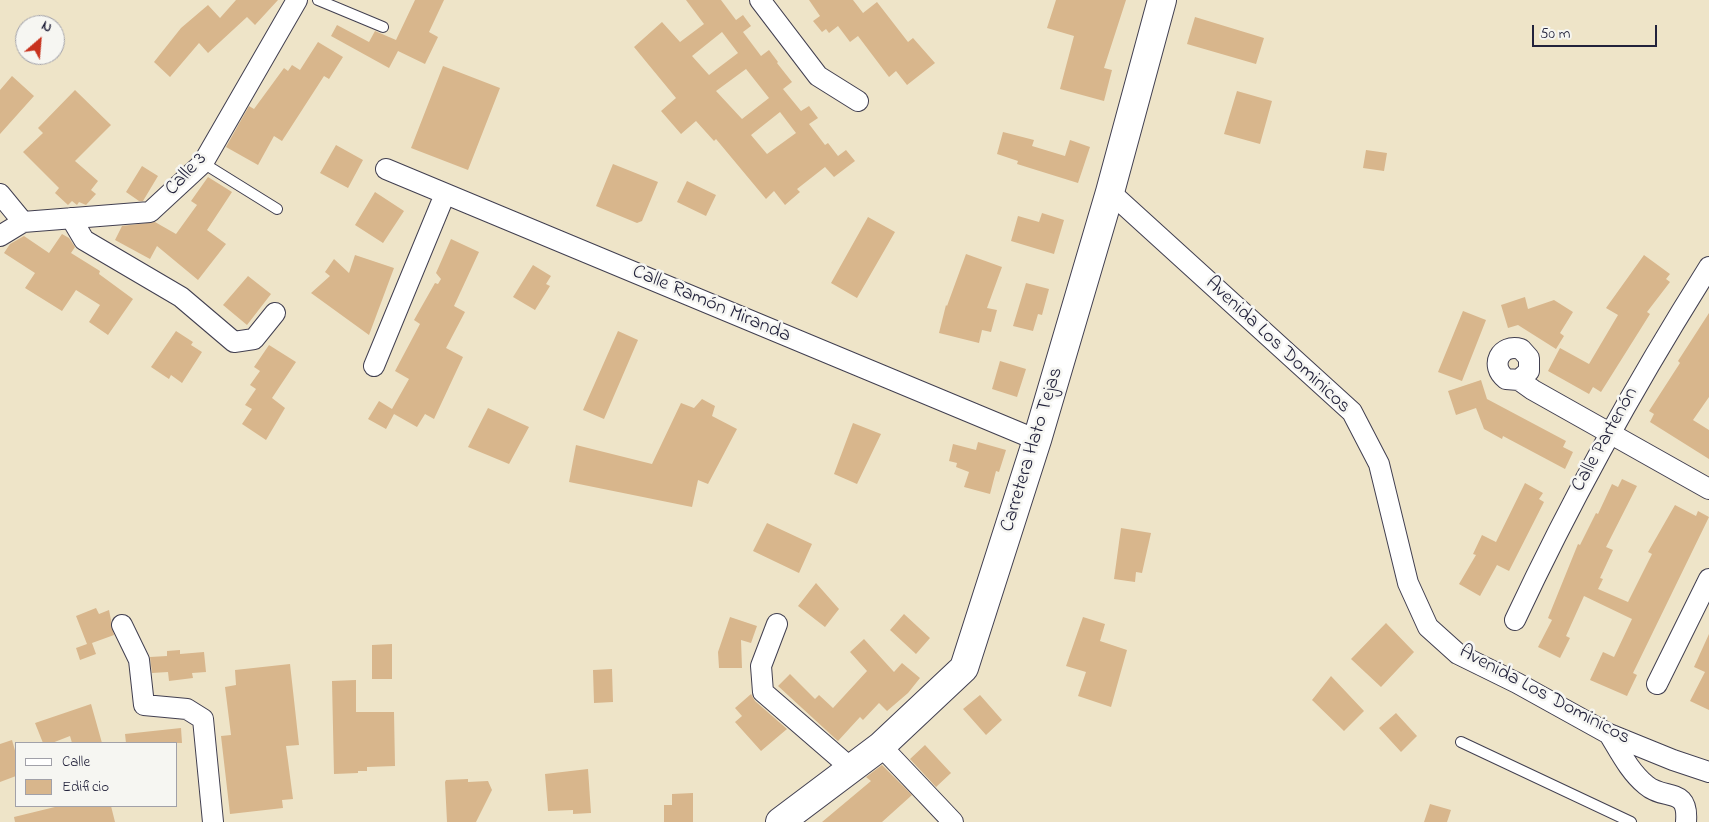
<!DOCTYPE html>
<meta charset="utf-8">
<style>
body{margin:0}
#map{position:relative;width:1709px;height:822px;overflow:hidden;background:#eee4c8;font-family:"Indie Flower",sans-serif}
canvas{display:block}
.legend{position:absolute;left:15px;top:742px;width:162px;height:65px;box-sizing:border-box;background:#f6f6f2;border:1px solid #a1a1a9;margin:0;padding:6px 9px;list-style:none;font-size:15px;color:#22223b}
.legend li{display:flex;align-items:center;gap:10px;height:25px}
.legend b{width:25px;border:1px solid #a1a1a9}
.north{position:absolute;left:15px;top:15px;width:50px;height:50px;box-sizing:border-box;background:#f6f6f2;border:1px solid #a1a1a9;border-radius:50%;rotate:27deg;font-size:14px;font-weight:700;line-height:20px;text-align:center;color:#22223b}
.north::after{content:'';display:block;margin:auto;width:18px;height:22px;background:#c8321e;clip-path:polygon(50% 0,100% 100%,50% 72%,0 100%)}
.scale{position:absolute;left:1532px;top:25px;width:125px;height:22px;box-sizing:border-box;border:2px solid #22223b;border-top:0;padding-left:6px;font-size:15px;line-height:18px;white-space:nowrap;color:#22223b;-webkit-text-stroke:4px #f6f6f2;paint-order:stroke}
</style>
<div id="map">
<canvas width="1709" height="822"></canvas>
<ul class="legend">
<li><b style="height:6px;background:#fff"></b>Calle</li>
<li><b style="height:14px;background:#d8b68c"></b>Edificio</li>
</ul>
<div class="north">N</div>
<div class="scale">50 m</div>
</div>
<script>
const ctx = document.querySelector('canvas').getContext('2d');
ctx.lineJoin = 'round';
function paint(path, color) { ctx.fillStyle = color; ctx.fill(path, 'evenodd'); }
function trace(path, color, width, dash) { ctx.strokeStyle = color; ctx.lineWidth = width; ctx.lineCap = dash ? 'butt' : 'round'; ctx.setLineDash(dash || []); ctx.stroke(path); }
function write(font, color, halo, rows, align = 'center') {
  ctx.font = font + ' "Indie Flower",sans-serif'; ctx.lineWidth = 5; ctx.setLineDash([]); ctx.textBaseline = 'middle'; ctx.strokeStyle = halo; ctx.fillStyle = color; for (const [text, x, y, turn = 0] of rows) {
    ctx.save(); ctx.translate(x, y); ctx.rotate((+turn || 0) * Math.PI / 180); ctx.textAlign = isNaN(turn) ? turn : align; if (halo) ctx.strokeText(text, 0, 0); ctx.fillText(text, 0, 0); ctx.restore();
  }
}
paint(new Path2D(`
 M236,0H278L255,25L247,17L208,53L199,43L170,77L154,62L181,28L208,5L220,18Z
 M415,0H444L429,32L438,37L425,64L398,51L389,68L331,36L337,25L369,42L375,31L396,40Z
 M686,0H721L736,20L743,15L751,26L743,32L761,56L769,50L778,62L777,63L792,82L783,89L801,111L809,106L818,118L809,124L825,145L828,143L838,156L846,150L855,161L834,177L825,167L797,189L800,192L785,205L774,191L766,199L716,139L714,141L696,121L681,134L661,111L676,98L634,47L662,22L680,42L704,24ZM722,32L738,53L709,75L692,56ZM746,69L769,98L742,119L716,91ZM780,112L796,133L767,154L751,135Z
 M809,0H853L863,13L877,2L908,42L913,38L935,63L907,85L896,71L889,77L858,36L850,42L838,26L829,33L826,29L822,32L813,21L820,16Z
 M1056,0H1126L1104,68L1112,70L1104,101L1060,89L1074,36L1047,28Z
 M1195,17L1264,38L1256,64L1187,44Z
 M318,42L343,57L329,79L324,76L282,141L274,136L258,165L226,147L249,106L254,109L284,68L288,71L292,65L300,70Z
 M443,66L500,88L468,170L411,148Z
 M12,76L34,96L0,134V90Z
 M75,90L111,125L75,161L98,181L91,190L96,194L86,205L79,202L77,205L72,201L68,205L55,193L59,188L23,152L43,133L38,128Z
 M1237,91L1272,101L1260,144L1224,134Z
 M1003,132L1034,140L1032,146L1065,156L1070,140L1090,147L1078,183L1017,164L1018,161L997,154Z
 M336,145L363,160L348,188L320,173Z
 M1366,150L1387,153L1384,171L1363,168Z
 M613,164L658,182L642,221L637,223L596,206Z
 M142,166L158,176L143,201H139L126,192Z
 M208,177L232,192L207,230L226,244L198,280L157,246L150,259L115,240L122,226L155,222L176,234L197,205L191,201Z
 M687,181L716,195L706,216L677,202Z
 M375,192L404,211L383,243L355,225Z
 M1042,213L1064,220L1054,254L1011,241L1018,216L1039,222Z
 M868,217L895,232L857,298L831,283Z
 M62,234L69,238L75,247L71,253L100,271L99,274L133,299L108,335L89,322L100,305L76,290L62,311L25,288L35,273L4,253L10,244L24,236L49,253Z
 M451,239L479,252L454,306L465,312L446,348L463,357L434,419L425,414L417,427L394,414L386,429L368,419L379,401L392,409L409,379L395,371L420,324L414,320L435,283L438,284L441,279L436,273Z
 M966,254L1002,267L987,308L997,310L991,332L982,330L979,343L939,333L946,305L947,306Z
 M355,255L394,268L369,335L311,293L330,276L325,272L334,259L349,273Z
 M1644,255L1670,274L1666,279L1670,282L1647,312L1650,314L1601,392L1593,387L1589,394L1548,371L1560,348L1589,364L1618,315L1606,308Z
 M533,265L551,276L546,284L550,286L535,310L513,297Z
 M248,276L271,294L247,325L223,305Z
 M1026,283L1049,289L1042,315L1038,314L1033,331L1013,326Z
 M1525,297L1528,309L1554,300L1573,312L1560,333L1564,336L1556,349L1518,325L1508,328L1501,305Z
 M1463,311L1486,320L1462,381L1438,372Z
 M1709,313V397L1693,420L1709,430V459L1650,422L1654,414L1649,411L1680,363L1678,361Z
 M176,331L193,342L191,345L202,352L182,383L171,375L169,379L151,367Z
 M618,331L638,340L604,419L583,410Z
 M269,345L296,362L272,398L285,408L266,440L242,424L252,409L245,405L256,389L250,385L260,371L254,367Z
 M1000,361L1026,369L1017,397L992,389Z
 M1481,380L1487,399L1566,441L1563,447L1573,452L1565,469L1503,436L1502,439L1484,429L1476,408L1456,415L1448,391Z
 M702,399L715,406L712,416L737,429L708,484L698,480L692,507L569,482L576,445L652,464L681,403L694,408Z
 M488,408L529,427L509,464L468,447Z
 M853,423L881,434L857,484L834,474Z
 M978,442L1006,450L999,472L996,471L990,494L964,487L969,472L956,467L957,463L949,461L953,444L976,450Z
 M1622,479L1637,486L1606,547L1613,550L1600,578L1603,579L1598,589L1628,602L1652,554L1648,552L1675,505L1696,516L1698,511L1709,517L1633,673L1637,675L1627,696L1590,680L1603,652L1614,657L1632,619L1584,596L1566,636L1570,638L1560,658L1538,647L1552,620L1548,618L1578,544L1580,545L1596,513L1598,514L1612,484L1618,487Z
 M1525,483L1543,493L1539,499L1544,502L1509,571L1497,565L1480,596L1459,584L1476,555L1473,554L1482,535L1496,542Z
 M767,523L812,544L799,573L753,551Z
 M1121,528L1151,533L1142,573L1136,572L1135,582L1114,579Z
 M816,583L839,609L825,627L798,606Z
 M96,608L99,614L109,610L114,635L92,643L96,654L80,660L76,648L87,644L76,616Z
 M904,614L930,638L916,654L890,630Z
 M730,617L757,626L751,643L741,640L742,668H719L718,652Z
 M1083,617L1105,624L1100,641L1127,650L1111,707L1078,696L1086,672L1066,666Z
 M1386,623L1414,652L1381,687L1351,659Z
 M1709,634V710L1690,701L1705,672L1694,667Z
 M864,639L894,672L902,663L920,678L908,693L887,711L879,703L863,720L860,717L838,741L778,686L790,674L815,699L819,695L833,708L867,671L850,652Z
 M392,644V679H372V645Z
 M180,650V654L204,652L206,672L192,673L193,678L169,681L168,672L152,673L150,657L167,656V651Z
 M290,664L299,745L286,746L293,799L282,800L283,808L230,814L221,736L231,735L225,687L236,685L235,670Z
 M612,669L613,702L594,703L593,670Z
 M1331,676L1364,711L1344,731L1312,700Z
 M356,680V712H394L395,766L367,767V771H358V773L334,774L332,681Z
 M751,694L755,701L787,729L761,751L735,722L742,716L735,708Z
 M980,695L1002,720L986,735L963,709Z
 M91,704L102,743H72L70,736L52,743H43L35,723Z
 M1396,713L1417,736L1401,752L1379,728Z
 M181,728L182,743H126L125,734Z
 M12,740L16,754V776L0,782V744Z
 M925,745L951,773L936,787L910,759Z
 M882,765L912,795L882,822H822L871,781L866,777Z
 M588,769L591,813L573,814V810L548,811L545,774Z
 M468,779V782L488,781L492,790L476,822H447L445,782L446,780Z
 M693,793V822H664V805H672V794Z
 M1430,804L1451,810L1447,822H1424Z
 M59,806H111L115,822H15L14,817Z`), '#d8b68c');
const lane = new Path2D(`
 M318,0L383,27
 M203,163L277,209
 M1461,742L1631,822`);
const street = new Path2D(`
 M760,0L818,76L858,101
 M386,169L1037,440
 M1110,192L1352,412L1379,464L1408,583L1428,627L1458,654L1517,683L1609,734L1673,760L1709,772
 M0,194L23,222
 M71,218L84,240L181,297L234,342L254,339L275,313
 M0,236L23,222L150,212L203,163L297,0
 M374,366L445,194
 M1519,380L1529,371V358L1521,349C1500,343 1489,366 1506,379L1519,380L1533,390L1709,489
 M1515,620C1572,498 1637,381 1709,267
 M777,624L761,666L763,692L852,769
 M122,625L139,660L144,705L187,709L203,719L213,822
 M1657,684L1709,579
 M1609,734C1620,752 1630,772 1646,785C1664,801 1689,786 1686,822
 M881,746L953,822`);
const secondary = new Path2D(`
 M780,822L881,746L964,668L1037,440L1110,192L1162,0`);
trace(lane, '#413f50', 12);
trace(street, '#413f50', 22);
trace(secondary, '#413f50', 30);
trace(lane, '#fff', 10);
trace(street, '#fff', 20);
trace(secondary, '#fff', 28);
write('20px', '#22223b', '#f6f6f2', [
 ["Calle 3",187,175,-47],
 ["Calle Ramón Miranda",711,305,23],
 ["Avenida Los Dominicos",1277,346,43],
 ["Calle Partenón",1606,440,-61],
 ["Carretera Hato Tejas",1033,450,-73],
 ["Avenida Los Dominicos",1544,696,28]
]);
</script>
